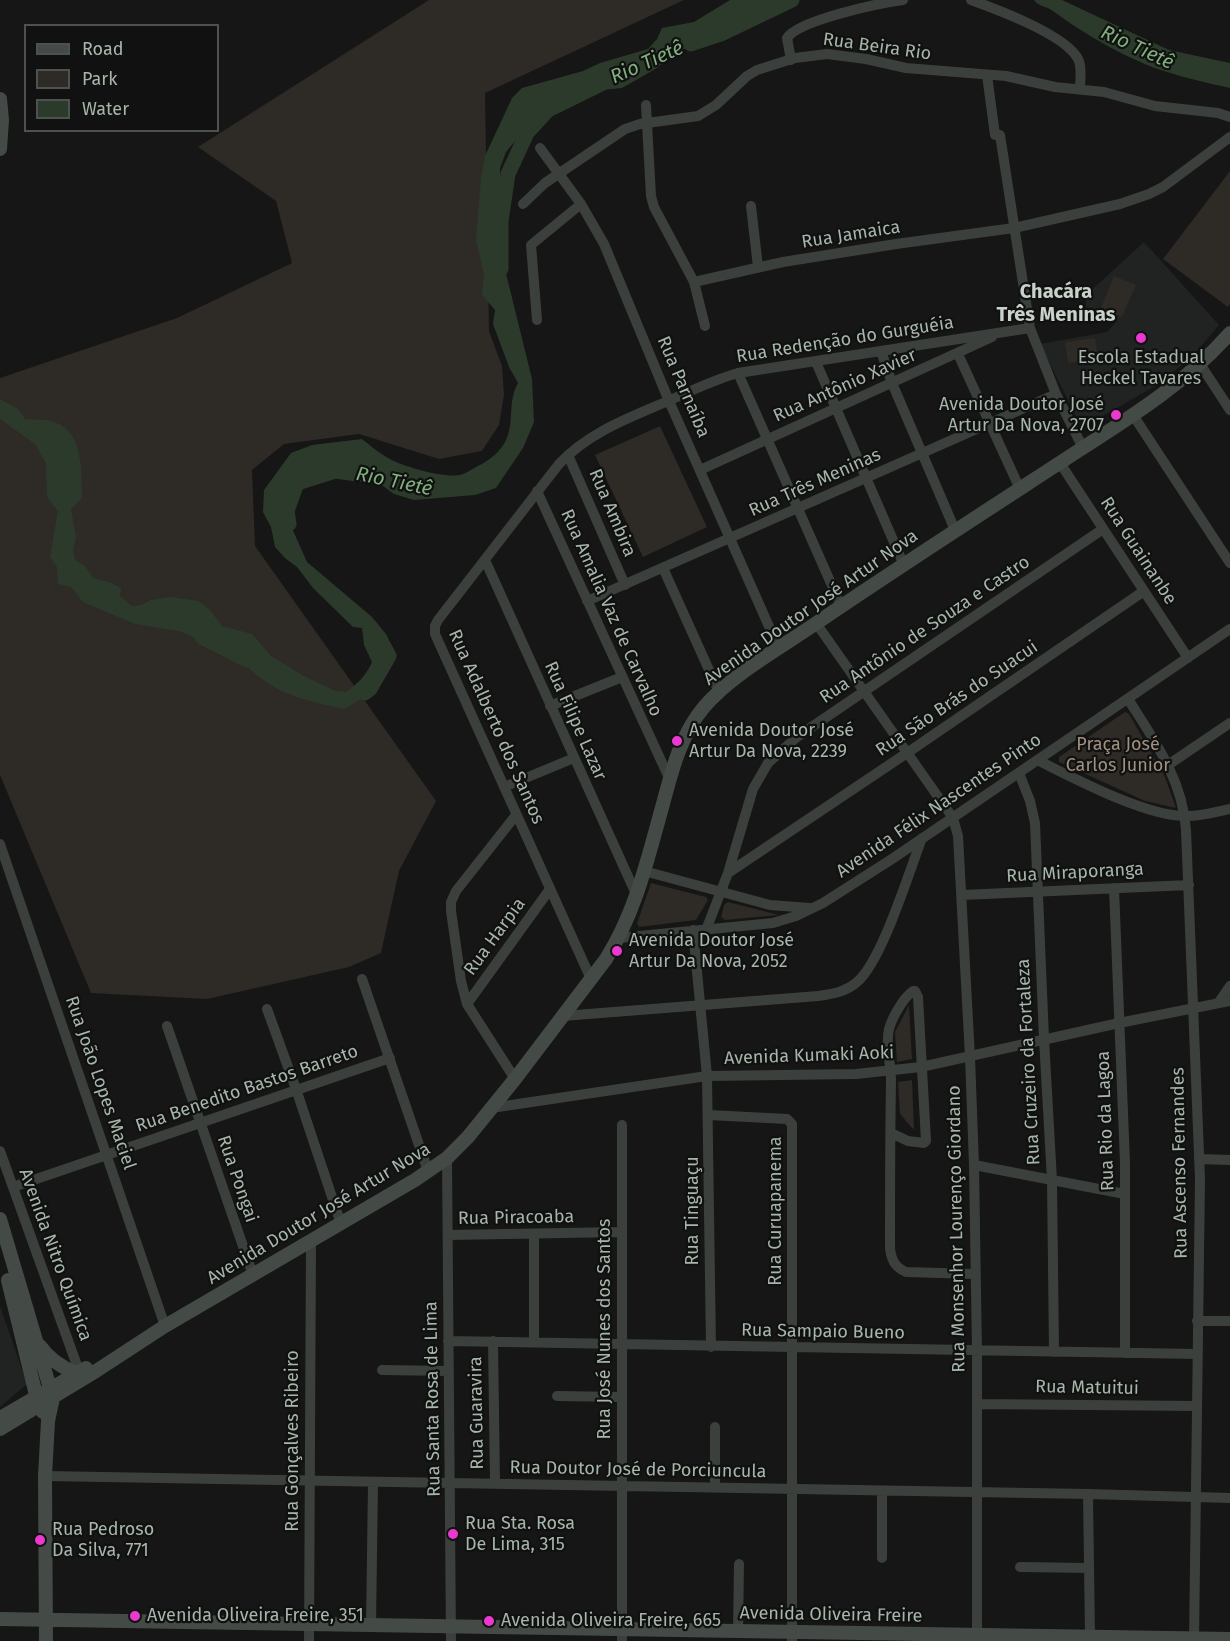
<!DOCTYPE html>
<meta charset="utf-8">
<style>
body{margin:0}
#map{position:relative;width:1230px;height:1641px;overflow:hidden;background:#151615;font-family:"Fira Sans",sans-serif}
canvas{display:block}
.legend{position:absolute;left:24px;top:24px;width:195px;height:108px;box-sizing:border-box;background:#101110;border:2px solid #4c534e;margin:0;padding:8px 10px;list-style:none;font-size:18px;color:#a7b6aa}
.legend li{display:flex;align-items:center;gap:12px;height:30px}
.legend b{width:30px;border:2px solid #4c534e}
</style>
<div id="map">
<canvas width="1230" height="1641"></canvas>
<ul class="legend">
<li><b style="height:8px;background:#444b46"></b>Road</li>
<li><b style="height:16px;background:#2e2a25"></b>Park</li>
<li><b style="height:16px;background:#2c3a2b"></b>Water</li>
</ul>
</div>
<script>
const ctx = document.querySelector('canvas').getContext('2d');
ctx.lineJoin = 'round';
function paint(path, color) { ctx.fillStyle = color; ctx.fill(path, 'evenodd'); }
function trace(path, color, width, dash) { ctx.strokeStyle = color; ctx.lineWidth = width; ctx.lineCap = dash ? 'butt' : 'round'; ctx.setLineDash(dash || []); ctx.stroke(path); }
function write(font, color, halo, rows, align = 'center') {
  ctx.font = font + ' "Fira Sans",sans-serif'; ctx.lineWidth = 4.5; ctx.setLineDash([]); ctx.textBaseline = 'middle'; ctx.strokeStyle = halo; ctx.fillStyle = color; for (const [text, x, y, turn = 0] of rows) {
    ctx.save(); ctx.translate(x, y); ctx.rotate((+turn || 0) * Math.PI / 180); ctx.textAlign = isNaN(turn) ? turn : align; if (halo) ctx.strokeText(text, 0, 0); ctx.fillText(text, 0, 0); ctx.restore();
  }
}
paint(new Path2D(`
 M1144,242L1219,325L1191,358L1155,386L1082,428L1040,344L1107,332L1117,321L1086,307V295Z
 M0,1306L27,1384L0,1407Z`), '#212322');
paint(new Path2D(`
 M429,0H684L485,93L489,331L502,366L504,395L499,425L482,451L439,459L359,434L284,444L252,470L255,546L436,801L399,871L381,953L349,967L207,999L91,993L0,775V378L177,318L292,263L276,201L198,147Z
 M1230,171V304L1228,307L1163,259Z
 M1114,276L1136,285L1122,317L1101,308Z
 M1095,338L1098,359L1068,363L1065,342Z
 M660,426L707,527L643,557L595,455Z
 M1125,712L1129,714L1165,777L1176,808L1145,801L1059,762V757Z
 M651,883L706,897L708,900L696,920L639,927L637,923Z
 M728,902L779,915L725,920L721,917L724,905Z
 M909,1005L912,1059L897,1062L895,1032Z
 M912,1080L914,1128L913,1129L900,1114L898,1082Z`), '#2e2a25');
paint(new Path2D(`
 M730,0H785L720,33L673,54L657,68L622,88L582,92L539,112L506,152L500,168V249L532,379L534,422L523,448L496,488L475,495L414,500L394,494L375,480L337,471L313,472L299,479L291,490L289,506L291,526L307,562L372,617L386,634L395,652C384,662 377,673 376,687L363,698L344,709C288,697 265,690 227,645L216,646L179,631L135,624L83,602L71,587L58,584L57,567L50,557L58,511L47,497L46,463L35,444L0,419V399L18,409L25,419C34,420 46,419 54,422C84,431 81,472 82,498L71,509L76,538L73,549L75,560L85,566L93,578L109,582L121,588L120,596L132,606L141,605L151,600L170,597L199,601L210,610L222,626L252,634L271,656L304,676L335,691L346,692C357,685 367,674 372,662L364,645L362,628L353,627L313,588L297,567L285,558L275,547L271,527L263,512L264,490L291,453L312,445L362,439C371,446 381,455 392,460C405,467 444,478 459,475C466,474 473,468 480,465C490,460 501,451 506,440C515,420 507,403 518,383L509,367L493,324L495,310L482,295L484,275L476,240L481,178L485,156L512,98L522,88L583,71L600,63L648,49L657,39L662,28L694,22Z
 M1034,0H1062L1169,50L1230,63V88C1209,83 1188,79 1167,72C1130,61 1084,34 1053,11C1047,6 1039,7 1034,0Z`), '#2c3a2b');
trace(new Path2D(`
 M691,44L721,34L792,0
 M501,269V221L508,174L527,133L548,110L603,83
 M289,524L287,511L297,483L335,471L372,476
 M202,637L247,660
 M365,693L370,689L389,656L384,647`), '#2c3a2b', 15);
trace(new Path2D(`
 M971,0C996,9 1069,36 1079,61C1082,70 1080,81 1080,89
 M791,60L787,38C799,20 880,3 903,0
 M987,75L995,135
 M646,105L651,196L654,207L694,282L705,326
 M1000,135L1030,328L1056,394L1083,448
 M540,148L581,204L604,244L669,401L779,649
 M523,204L545,183L625,129L640,124L698,116L716,105L747,76L757,70L795,58L827,54L866,59L906,68L1006,76L1055,87L1104,92L1155,106L1218,113L1230,117
 M751,206L758,267
 M694,282L783,262L896,244L1014,228L1120,204L1149,194L1163,187L1230,137
 M537,320L531,245L581,204
 M881,351L892,383L955,530
 M958,354L1020,489
 M816,362L903,563
 M1200,364L1230,410
 M738,373L841,606
 M1133,415L1230,563
 M568,455L625,585
 M1060,463L1188,658
 M700,470L992,337
 M537,491L670,780
 M485,560L636,894
 M663,568L719,692
 M587,601L1056,394
 M816,623L953,818L958,836L970,1057L974,1165L977,1351V1641
 M1128,699C1154,740 1183,780 1186,830L1200,1179L1194,1641
 M550,706L622,677
 M1037,760C1076,779 1143,815 1184,816C1200,817 1215,812 1230,809
 M1168,765L1230,723
 M1019,773L1030,801L1035,823L1044,1039L1052,1180L1054,1352
 M504,787L574,758
 M0,844L165,1326
 M644,871L770,905L810,908
 M728,873L907,753L1144,591
 M1114,888L1125,1163V1353
 M962,895L1189,885
 M693,930L707,1076L711,1347
 M706,930L728,873L753,789L768,763L797,737L1103,529
 M619,938L773,923L796,916L823,903L892,859L1230,629
 M362,979L428,1171
 M591,979L435,634V626L438,620L559,464C589,432 629,418 668,401C691,391 713,380 738,373L1030,328
 M1219,1002L1230,986
 M467,1004L550,889
 M267,1009L296,1089L341,1224
 M563,1016L818,996C832,994 846,992 857,982C882,961 909,872 922,838
 M167,1026L253,1275
 M515,1079L467,1004L461,981L451,911V902L456,891L516,815
 M491,1108L707,1076L856,1074L921,1067L1119,1023L1230,1001
 M709,1115L787,1119L792,1124V1641
 M891,1133L908,1141L924,1143L926,1141L918,997L915,991H913C903,998 892,1018 889,1029C885,1045 891,1064 891,1080C890,1136 890,1193 890,1249C892,1261 895,1267 906,1272L975,1274
 M0,1151L79,1371
 M447,1158L451,1641
 M1199,1159L1230,1160
 M974,1165L1125,1194
 M13,1187L390,1058
 M534,1234V1342
 M448,1235L621,1232
 M1197,1321H1230
 M448,1341L1197,1354
 M493,1341L495,1484
 M382,1370L448,1371
 M557,1396L621,1397
 M977,1404L1196,1406
 M715,1427V1488
 M45,1476L1088,1494L1230,1498
 M882,1491V1558
 M1088,1494L1090,1637
 M1020,1567L1089,1568
 M371,1626L373,1482
 M738,1631L739,1564
 M309,1641L311,1242
 M622,1641V1125`), '#3b403d', 10);
trace(new Path2D(`
 M0,99L2,120L0,149
 M0,1219L53,1398L48,1421L45,1476L46,1641
 M8,1280L36,1395L43,1412
 M40,1346C49,1359 61,1367 76,1373
 M0,1418L86,1368
 M0,1429L96,1371L165,1326L415,1180L447,1158L468,1137L515,1079L606,959C636,912 648,857 663,804C672,770 681,734 704,707C731,675 780,648 815,624C903,564 992,507 1081,449C1134,415 1189,380 1230,333
 M0,1619L1230,1639`), '#444b46', 14);
for (const [x, y, r, color] of [
 [1141,338,6,"#ea39ce"],
 [1116,415,6,"#ea39ce"],
 [677,741,6,"#ea39ce"],
 [617,951,6,"#ea39ce"],
 [453,1534,6,"#ea39ce"],
 [40,1540,6,"#ea39ce"],
 [135,1616,6,"#ea39ce"],
 [489,1621,6,"#ea39ce"]
]) { const dot = new Path2D(); dot.arc(x, y, r, 0, 2 * Math.PI); ctx.fillStyle = color; ctx.fill(dot); trace(dot, '#101110', 2); }
write('18px', '#a7b6aa', '#101110', [
 ["Rua Beira Rio",877,47,8],
 ["Rua Jamaica",851,235,-9],
 ["Rua Redenção do Gurguéia",845,340,-9],
 ["Rua Antônio Xavier",845,386,-24],
 ["Rua Parnaíba",683,387,67],
 ["Rua Três Meninas",815,483,-24],
 ["Rua Ambira",612,513,67],
 ["Rua Guainanbe",1138,551,57],
 ["Avenida Doutor José Artur Nova",811,608,-35],
 ["Rua Amalia Vaz de Carvalho",611,613,66],
 ["Rua Antônio de Souza e Castro",925,630,-34],
 ["Rua São Brás do Suacui",957,699,-34],
 ["Rua Filipe Lazar",575,721,66],
 ["Rua Adalberto dos Santos",496,727,66],
 ["Avenida Félix Nascentes Pinto",939,806,-34],
 ["Rua Miraporanga",1075,873,-3],
 ["Rua Harpia",495,937,-54],
 ["Avenida Kumaki Aoki",809,1056,-2],
 ["Rua Cruzeiro da Fortaleza",1029,1062,-93],
 ["Rua João Lopes Maciel",100,1083,71],
 ["Rua Benedito Bastos Barreto",247,1089,-19],
 ["Rua Rio da Lagoa",1106,1121,-92],
 ["Rua Ascenso Fernandes",1180,1163,-91],
 ["Rua Pongai",237,1179,71],
 ["Rua Tinguaçu",693,1211,-90],
 ["Rua Curuapanema",776,1211,-90],
 ["Avenida Doutor José Artur Nova",319,1214,-31],
 ["Rua Piracoaba",516,1218,-1],
 ["Rua Monsenhor Lourenço Giordano",957,1229,-91],
 ["Avenida Nitro Química",55,1255,70],
 ["Rua José Nunes dos Santos",605,1329,-90],
 ["Rua Sampaio Bueno",823,1332,1],
 ["Rua Matuitui",1087,1388,1],
 ["Rua Santa Rosa de Lima",433,1399,-91],
 ["Rua Guaravira",477,1413,-91],
 ["Rua Gonçalves Ribeiro",293,1441,-90],
 ["Rua Doutor José de Porciuncula",638,1470,1],
 ["Avenida Oliveira Freire",831,1615,1]
]);
write('18px', '#a7b6aa', '#101110', [
 ["Escola Estadual",1141,358,"center"],
 ["Heckel Tavares",1141,379,"center"],
 ["Avenida Doutor José",1104,405,"right"],
 ["Artur Da Nova, 2707",1104,426,"right"],
 ["Avenida Doutor José",689,731],
 ["Artur Da Nova, 2239",689,752],
 ["Avenida Doutor José",629,941],
 ["Artur Da Nova, 2052",629,962],
 ["Rua Sta. Rosa",465,1524],
 ["De Lima, 315",465,1545],
 ["Rua Pedroso",52,1530],
 ["Da Silva, 771",52,1551],
 ["Avenida Oliveira Freire, 351",147,1616],
 ["Avenida Oliveira Freire, 665",501,1621]
], 'left');
write('18px', '#a0917f', '#101110', [
 ["Praça José",1118,745],
 ["Carlos Junior",1118,766]
]);
write('italic 20px', '#81b07f', '#101110', [
 ["Rio Tietê",1137,48,25],
 ["Rio Tietê",647,63,-24],
 ["Rio Tietê",394,482,12]
]);
write('bold 20px', '#c8d2ca', '#101110', [
 ["Chacára",1056,292],
 ["Três Meninas",1056,315]
]);
</script>
